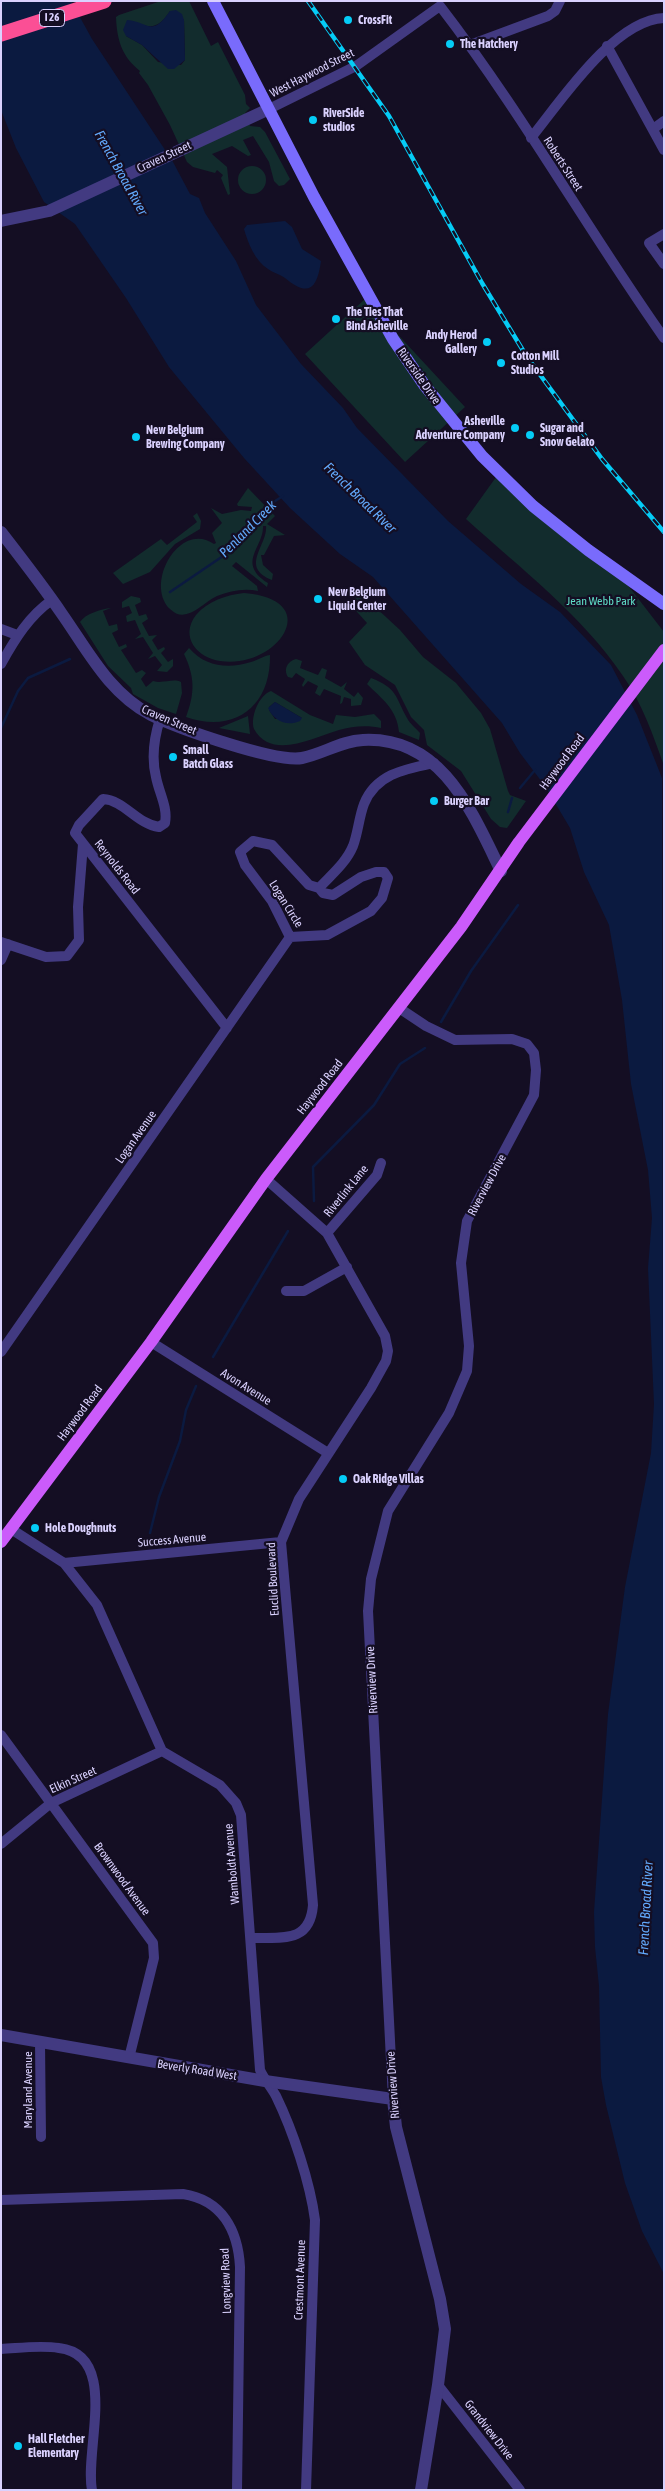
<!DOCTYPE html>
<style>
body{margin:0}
#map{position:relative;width:665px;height:2491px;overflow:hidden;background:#140e23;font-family:"Asap Condensed",sans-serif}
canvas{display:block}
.frame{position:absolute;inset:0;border:2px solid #dad1fe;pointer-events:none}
</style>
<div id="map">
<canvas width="665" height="2491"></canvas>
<div class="frame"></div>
</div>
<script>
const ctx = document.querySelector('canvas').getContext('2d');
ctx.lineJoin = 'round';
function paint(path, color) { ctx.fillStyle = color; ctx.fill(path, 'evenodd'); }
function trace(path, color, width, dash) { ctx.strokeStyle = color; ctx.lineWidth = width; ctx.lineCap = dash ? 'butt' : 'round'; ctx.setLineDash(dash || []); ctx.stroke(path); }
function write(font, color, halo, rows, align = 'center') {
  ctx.font = font + ' "Asap Condensed",sans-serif'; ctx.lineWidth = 4.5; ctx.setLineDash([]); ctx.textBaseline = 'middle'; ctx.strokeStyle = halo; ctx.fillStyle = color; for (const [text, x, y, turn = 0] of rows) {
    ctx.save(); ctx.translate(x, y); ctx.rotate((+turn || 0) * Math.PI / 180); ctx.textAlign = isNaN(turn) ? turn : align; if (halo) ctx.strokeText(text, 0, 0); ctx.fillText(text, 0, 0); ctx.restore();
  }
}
paint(new Path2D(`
 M161,1H189L211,46L218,42L245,95L246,104L250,108L245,113L250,126L260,127L265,132L290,179L284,185L279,186L274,181L269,162L253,136L243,140L251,155L248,156L232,146L212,154L227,167L230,194L228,195L221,178L223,175L217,170L215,173L193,167L187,162L170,125L148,85L139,73L140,71C124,58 117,44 116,17L119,15ZM170,11L184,20L185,60L181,65L158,62L142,45L126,36L140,24C155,30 162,23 170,11Z
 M238 180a14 14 0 1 1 28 0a14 14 0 1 1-28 0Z
 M365,299L465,407L405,462L305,354Z
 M499,473L623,579L664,632V766C653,735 642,703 623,676C582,615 520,568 466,519Z
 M248,488L275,516L267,524L285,535L274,536L264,555H261L263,565L273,574L272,580C239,567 268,545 266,526H263C264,547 236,563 268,583L267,587L236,562L232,566L257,586L258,591C244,588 230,591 217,596C202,603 186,625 170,609C144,583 180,520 214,544L216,543L212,533L222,523L211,508L222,514L241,510L251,511L252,507L238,506L237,504Z
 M197,513L201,521L200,529L175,544L150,572L123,584L113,573L161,539L167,545L197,522L193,516Z
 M244,593C327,600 276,670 220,661C198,658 179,637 196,615C208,601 226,595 244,593Z
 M360,593L400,630L423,657L456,683L481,713L490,729L508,791L510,795L526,801L507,828L500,827L491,819L461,771L427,745L424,730L411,717L395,685L365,665L349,642L367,623L349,603Z
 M131,596L140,598L141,602L135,605L139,616L146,614L148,619L142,623L149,636L157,635L152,640L158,650L164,647L165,649L161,653L168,662L173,659V666L167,672L157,671L162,665L155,656L148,659L153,653L143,637L135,639L141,634L135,620L127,622L126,616L132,613L129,606L122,608V602Z
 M111,608L103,611L109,626L117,624L118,630L112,633L119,647L126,644L127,647L121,650L136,673L142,670L146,673L141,679L146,687L153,681C163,684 173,678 181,682L182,693L176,714L158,708L133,694L131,688L108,666L80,622C85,614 101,609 111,608Z
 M189,648C205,667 229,669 251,662C258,660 263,656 270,655C271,706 235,734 186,717C195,693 195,677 184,654Z
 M296,659L302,661L300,668L318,675L322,668L327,670L325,678L341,687L347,682L344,689L354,697L358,692L363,698L361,705L351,706V699L344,697L342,703L340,704L341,696L324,689L320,696L315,693L318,686L308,681L303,687L302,685L305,679L296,673L292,678L288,677C283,669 288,661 296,659Z
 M371,678C397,688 395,696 407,718C410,724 416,728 420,733L419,740L399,732C397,709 382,699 367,684Z
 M271,691L310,715L333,724L336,715L355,717L374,714L381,721V728C368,725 352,726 339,730C314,737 272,761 254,729C250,717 259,695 271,691ZM275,702L302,718L275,719L269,710V707Z
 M248,716L250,734L219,728Z`), '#122c2d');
paint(new Path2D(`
 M1,1H71L92,39L173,162L190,194L199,198L205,213L236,261L256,305L301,364L343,408L357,428L448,521L521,584L560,612L611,665L637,715L662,778L664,2274L642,2231L625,2183L606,2105L601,2077L599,1986L595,1947L594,1912L608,1714L625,1587L651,1453L654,1404L648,1268L652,1218L648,1170L631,1084L622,1000L609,925L584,872L570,828L545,786L520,753L502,723L373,577L340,554L290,508L244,458L169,367L126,298L75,224L44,202L16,148L1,110Z
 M176,10L182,14L184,20L185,60L174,69H168L142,45L126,36L123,30L127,20C150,22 151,38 170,11Z
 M285,221L292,227L302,249L321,261C317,290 308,297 285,278C280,274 273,273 268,269C255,261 248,243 244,229L247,225Z
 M275,702L302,718L300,721C287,727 274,721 268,708Z`), '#0b1a40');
trace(new Path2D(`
 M170,592L226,554L272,503L283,496
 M1,728L18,691L28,678L70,659
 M520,788L535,770
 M508,812L512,798
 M441,1022L471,971L518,905
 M314,1201L313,1167L374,1105L400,1064L425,1048
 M213,1357L288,1231
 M150,1533L159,1497L180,1441L186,1410L196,1386`), '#0b1a40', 2.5);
trace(new Path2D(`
 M470,45L548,16L555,11L560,1
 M607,46L664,150
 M269,109L356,66L440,6C521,111 587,229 664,338
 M653,129L664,121
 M531,138C561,101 614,20 664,18
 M664,234L649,243L664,264
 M1,629L17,635
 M1,664C15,639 29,616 52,600
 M160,719C154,738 151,757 156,777C159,793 168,807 165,823L159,827C137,824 124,800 103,799L79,825L75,833L227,1028
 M253,841L272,845L309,885L319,888L323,893L333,895L361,877L376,872H384L388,878L382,898L371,911L327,935L290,937L272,901L245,865L240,852Z
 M319,888C331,875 346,863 353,846C358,833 359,817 364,804C376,774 405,769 434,763
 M1,942L46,957L67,956L79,940L78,907L83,844
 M1,960L8,944
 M327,1233L377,1175L381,1163
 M286,1291H304L347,1267
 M151,1342L328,1453
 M1,1352L290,937
 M11,1529L64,1563L97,1605L162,1751L220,1785L236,1803L241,1815L260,2070C264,2079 271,2087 276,2096C293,2131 310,2182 315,2220L306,2490
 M64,1563L281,1542
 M1,1735L153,1943L154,1958L129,2058
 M1,1844L51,1803L162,1751
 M251,1938C281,1937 310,1944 313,1905L281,1542L299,1499L371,1388L386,1361L388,1351L385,1336L327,1233L266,1179
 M40,2042L41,2137
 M393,2099L368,1611L371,1579L388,1511L449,1413L467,1371L469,1346L461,1263L467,1221L534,1095L536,1070L534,1053L527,1044L512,1039L455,1040L426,1026L399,1008
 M1,2200L183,2194C222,2200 238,2230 240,2267L237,2490
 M1,2349C20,2348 40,2345 59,2348C120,2355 84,2450 92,2490
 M438,2385L520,2490`), '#423a81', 10);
trace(new Path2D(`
 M1,221L49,211L269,109
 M1,532C22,559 43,586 62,614C88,651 109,693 151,715C177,728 276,763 302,758C323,754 341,741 363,740C442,736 472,812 501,871
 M1,2035L265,2081L393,2099L396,2127L440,2299L445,2329L438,2385L421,2490`), '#423a81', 12);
trace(new Path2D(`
 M213,1L314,197L393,339L425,386L482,456L533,506L588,550L664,604`), '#796bfc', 12);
trace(new Path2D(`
 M1,1542L151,1342L266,1179L461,927L519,842L664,650`), '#cb5bfb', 12);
trace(new Path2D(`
 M1,34L104,1`), '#fb4f95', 15);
const rail = new Path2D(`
 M308,1L389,116L482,283L527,357L602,459L664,532`);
trace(rail, '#05ccf6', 4.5);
trace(rail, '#140e23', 2.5, [8]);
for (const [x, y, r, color] of [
 [348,20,5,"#05ccf6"],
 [450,44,5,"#05ccf6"],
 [313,120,5,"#05ccf6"],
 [336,319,5,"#05ccf6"],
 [487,342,5,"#05ccf6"],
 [501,363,5,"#05ccf6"],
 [515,428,5,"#05ccf6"],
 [530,435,5,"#05ccf6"],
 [136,437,5,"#05ccf6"],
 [318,599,5,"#05ccf6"],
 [173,757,5,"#05ccf6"],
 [434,801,5,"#05ccf6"],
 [343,1479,5,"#05ccf6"],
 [35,1528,5,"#05ccf6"],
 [18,2446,5,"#05ccf6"]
]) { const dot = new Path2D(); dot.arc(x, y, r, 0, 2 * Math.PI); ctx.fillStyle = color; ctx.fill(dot); trace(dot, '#140e23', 2); }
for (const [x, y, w] of [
 [52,18,25]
]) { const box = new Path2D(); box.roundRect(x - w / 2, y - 8.5, w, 17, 4); ctx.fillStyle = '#140e23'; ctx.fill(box); trace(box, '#dad1fe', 1); }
write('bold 11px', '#dad1fe', null, [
 ["I 26",52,18]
]);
write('bold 12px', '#dad1fe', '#140e23', [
 ["CrossFit",358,20],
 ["The Hatchery",460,44],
 ["RiverSide",323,113],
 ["studios",323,127],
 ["The Ties That",346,312],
 ["Bind Asheville",346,326],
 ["Andy Herod",477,335,"right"],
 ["Gallery",477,349,"right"],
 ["Cotton Mill",511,356],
 ["Studios",511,370],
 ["Asheville",505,421,"right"],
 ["Adventure Company",505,435,"right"],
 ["Sugar and",540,428],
 ["Snow Gelato",540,442],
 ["New Belgium",146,430],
 ["Brewing Company",146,444],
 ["New Belgium",328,592],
 ["Liquid Center",328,606],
 ["Small",183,750],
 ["Batch Glass",183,764],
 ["Burger Bar",444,801],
 ["Oak Ridge Villas",353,1479],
 ["Hole Doughnuts",45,1528],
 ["Hall Fletcher",28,2439],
 ["Elementary",28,2453]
], 'left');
write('12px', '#dad1fe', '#140e23', [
 ["West Haywood Street",312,73,-27],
 ["Craven Street",164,157,-25],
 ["Roberts Street",563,164,57],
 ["Riverside Drive",419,376,55],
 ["Craven Street",169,720,23],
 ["Haywood Road",562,762,-53],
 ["Reynolds Road",117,867,52],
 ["Logan Circle",286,904,58],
 ["Haywood Road",320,1087,-52],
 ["Logan Avenue",136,1137,-55],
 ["Riverview Drive",487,1185,-62],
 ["Riverlink Lane",346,1191,-51],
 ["Avon Avenue",246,1387,32],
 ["Haywood Road",80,1413,-53],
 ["Success Avenue",172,1540,-5],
 ["Euclid Boulevard",273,1579,-93],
 ["Riverview Drive",372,1680,-93],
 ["Elkin Street",73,1780,-24],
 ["Wamboldt Avenue",232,1864,-95],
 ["Brownwood Avenue",122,1879,54],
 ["Beverly Road West",197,2070,9],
 ["Riverview Drive",393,2085,-94],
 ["Maryland Avenue",28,2090,-90],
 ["Crestmont Avenue",300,2280,-88],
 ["Longview Road",226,2281,-92],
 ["Grandview Drive",489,2430,52]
]);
write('12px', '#5fddc7', '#140e23', [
 ["Jean Webb Park",601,601]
]);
write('italic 14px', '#62a9fc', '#140e23', [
 ["French Broad River",121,173,61],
 ["French Broad River",360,498,44],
 ["Penland Creek",248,529,-45],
 ["French Broad River",646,1908,-87]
]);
</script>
